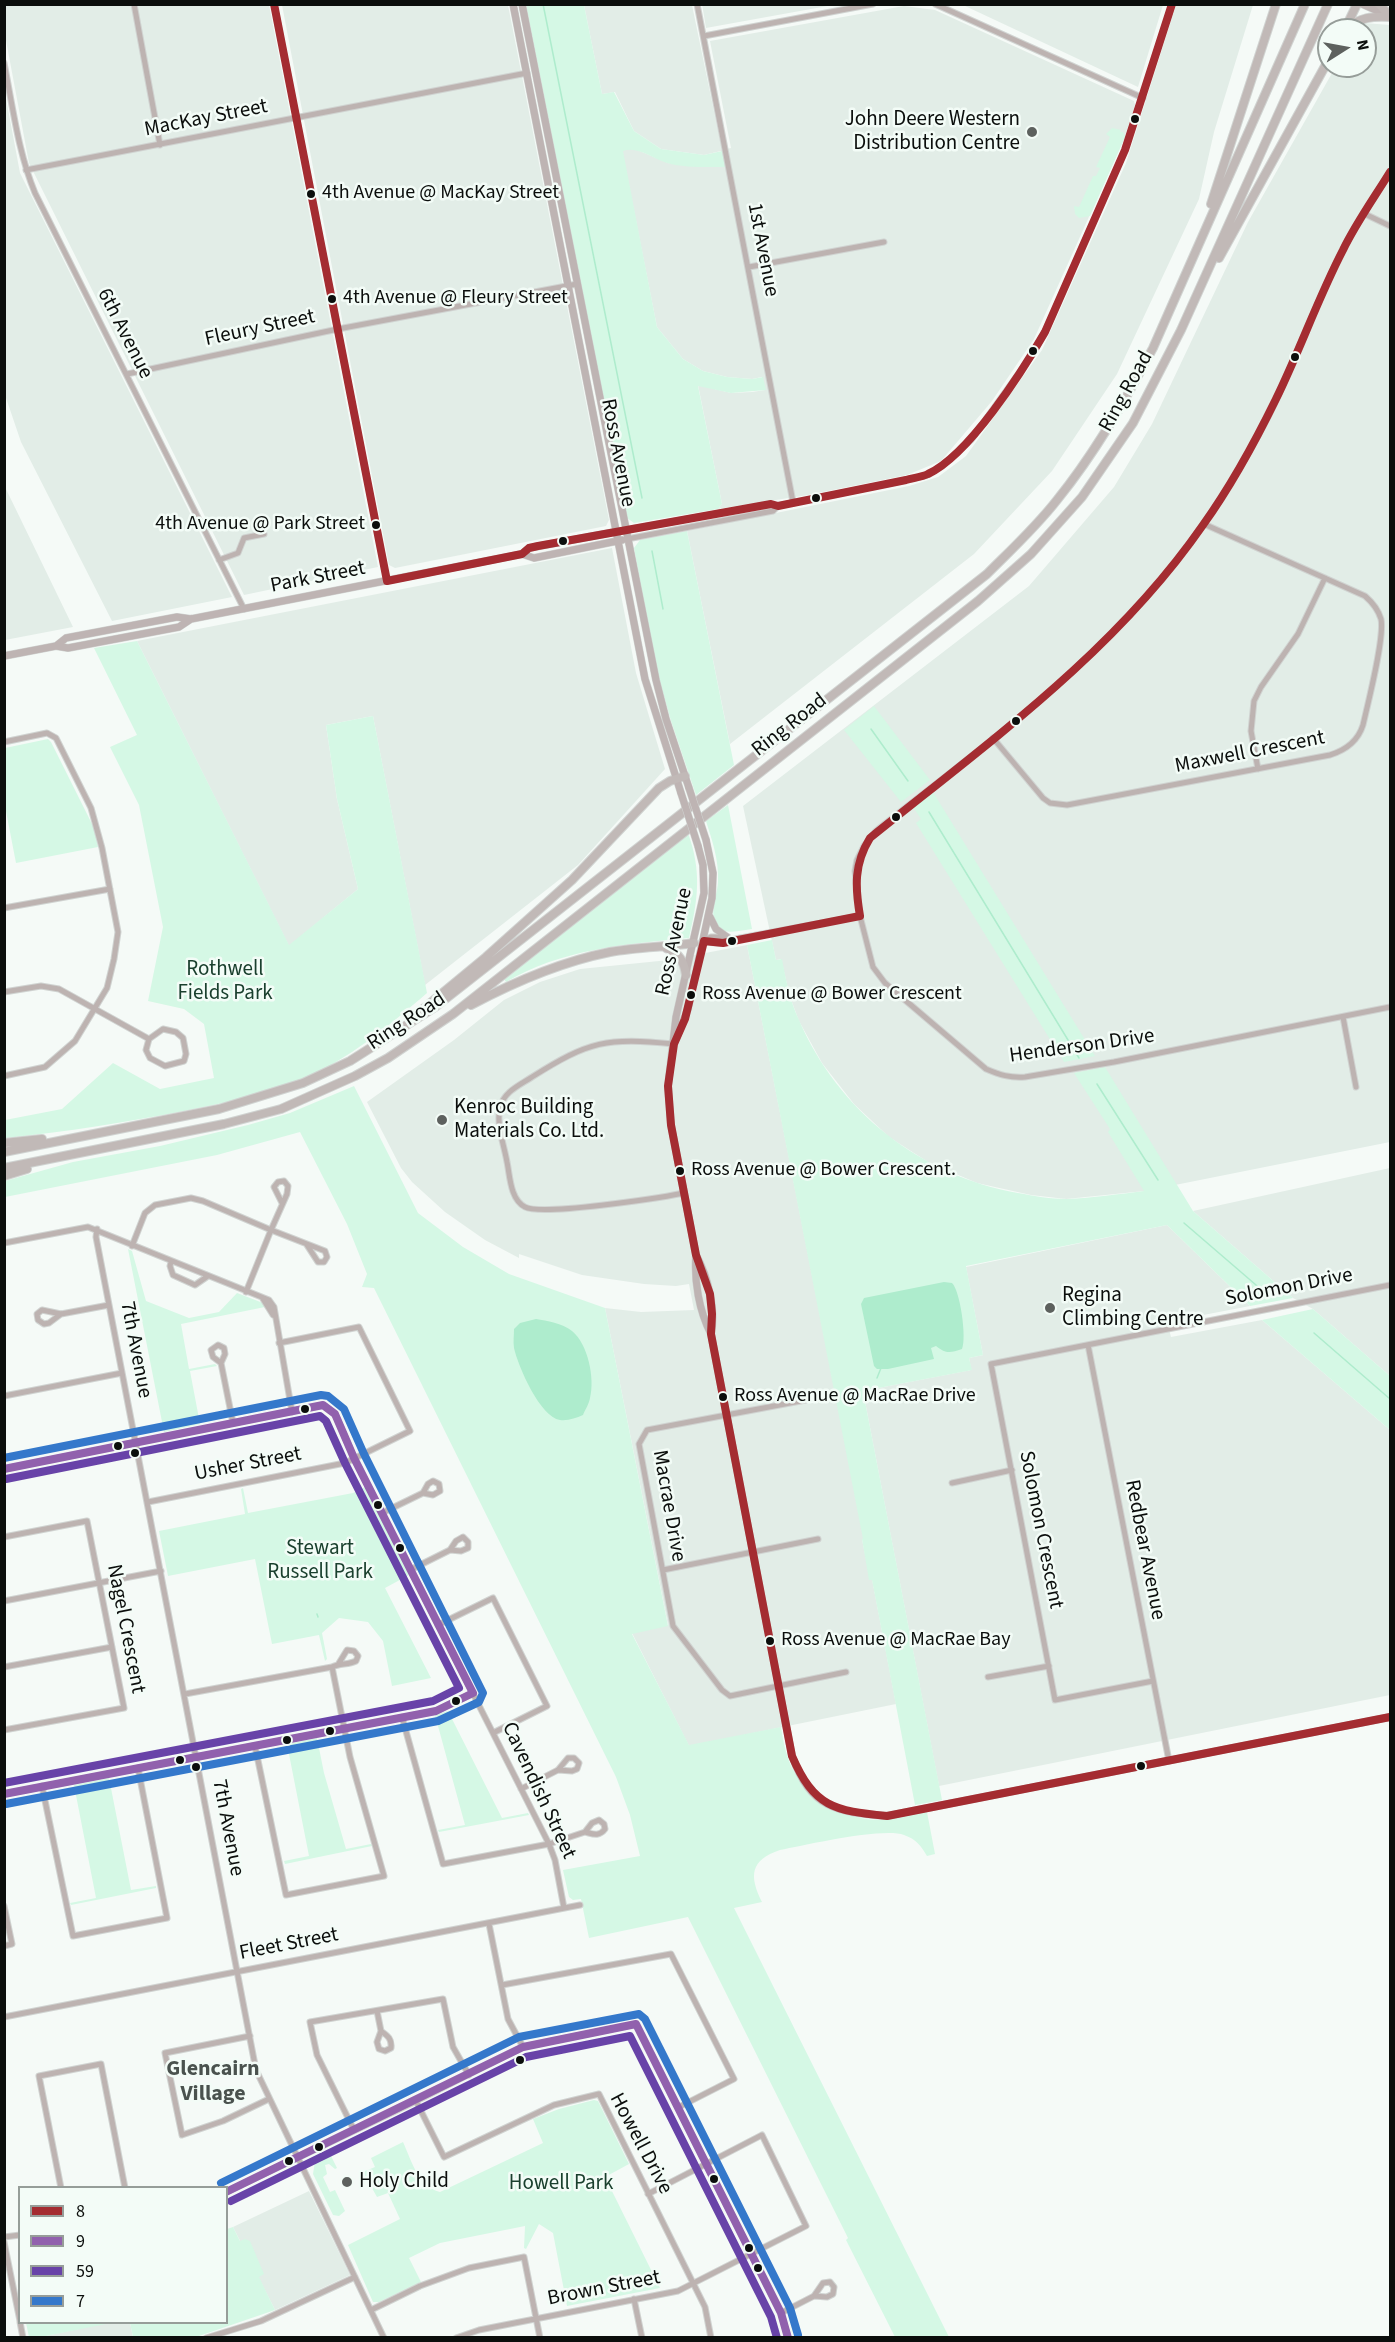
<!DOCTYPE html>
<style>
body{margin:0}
#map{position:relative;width:1395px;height:2342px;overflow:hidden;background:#f5faf7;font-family:"Source Sans 3",sans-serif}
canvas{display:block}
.frame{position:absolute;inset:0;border:6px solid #0b0e0c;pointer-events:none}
.legend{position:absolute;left:18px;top:2186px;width:210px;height:138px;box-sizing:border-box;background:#f3fcf7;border:2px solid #969d99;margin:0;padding:8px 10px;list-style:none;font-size:18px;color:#0b0e0c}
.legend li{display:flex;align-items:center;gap:12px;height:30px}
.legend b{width:30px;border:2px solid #969d99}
.north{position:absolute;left:1317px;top:18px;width:60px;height:60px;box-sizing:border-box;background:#f3fcf7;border:2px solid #969d99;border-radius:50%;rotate:79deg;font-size:16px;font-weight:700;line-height:24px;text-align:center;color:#0b0e0c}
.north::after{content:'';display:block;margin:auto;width:21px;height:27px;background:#5d615e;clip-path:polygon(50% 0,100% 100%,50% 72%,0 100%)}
</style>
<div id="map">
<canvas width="1395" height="2342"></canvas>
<div class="frame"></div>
<ul class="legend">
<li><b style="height:8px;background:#a42c31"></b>8</li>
<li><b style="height:8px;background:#9161ad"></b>9</li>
<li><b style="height:8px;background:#6843a8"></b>59</li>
<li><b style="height:8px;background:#3478cb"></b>7</li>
</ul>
<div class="north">N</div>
</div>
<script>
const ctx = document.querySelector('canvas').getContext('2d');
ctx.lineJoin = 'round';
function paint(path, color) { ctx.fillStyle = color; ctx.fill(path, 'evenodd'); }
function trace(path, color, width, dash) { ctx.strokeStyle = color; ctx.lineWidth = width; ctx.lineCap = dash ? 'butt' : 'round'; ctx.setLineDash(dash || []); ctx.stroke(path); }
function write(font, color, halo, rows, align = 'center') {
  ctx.font = font + ' "Source Sans 3",sans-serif'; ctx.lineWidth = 5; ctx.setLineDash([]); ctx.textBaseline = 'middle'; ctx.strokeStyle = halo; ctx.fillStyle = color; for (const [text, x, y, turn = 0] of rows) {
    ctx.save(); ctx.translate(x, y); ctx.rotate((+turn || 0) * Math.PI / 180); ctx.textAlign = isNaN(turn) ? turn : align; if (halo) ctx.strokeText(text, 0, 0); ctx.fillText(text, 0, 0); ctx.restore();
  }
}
paint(new Path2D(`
 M702,4H833V5L706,28Z
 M4,5H269L378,567L244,595L29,163L5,35Z
 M282,5H508L609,520L606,526L395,568L389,565Z
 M584,5H692L722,150L731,148L710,41L904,6L935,10L1134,101L1135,105L1124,139L1034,339L992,401L941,461L907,475L808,495L718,509L722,504L698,385L731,393L752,392L765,390L762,377L752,379L727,377L703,371L683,359L657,327L622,150L633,148L668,163L703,167H724L721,151L704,155L661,149L634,131L615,92L602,94Z
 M963,5H1163L1138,87Z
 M1176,5H1253L1214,132L1199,199L1117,374L1052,471L974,554L730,744L687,531L909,486L938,477L966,456L1042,350L1126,163Z
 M1364,23L1390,25V1142L1145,1191L1066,1199L1031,1195L977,1183L928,1162L889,1137L854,1104L822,1063L799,1021L790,997L781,959L776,960L743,806L1029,586L1114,487L1152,424L1248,222L1336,66H1365V30H1358Z
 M5,93L20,173L232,597L112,621L21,442L4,392Z
 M4,487H5L73,627L5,640Z
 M612,548L636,673L665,769L578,865L425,985L373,716L326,725L337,799L358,889L289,946L137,641Z
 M747,945L864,1539H862L870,1579H872L896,1704L689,1746L632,1633L668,1625L605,1308L641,1312L694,1310L689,1284L676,1286L644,1284L582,1275L519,1254V1258L485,1240L445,1212L412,1182L401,1168L367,1102L454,1040L504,1000L540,982L580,969L669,960Z
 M1390,1168V1376L1313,1309L1293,1298L1193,1211Z
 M1167,1225L1250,1306L1167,1322L1171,1337L1262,1320L1390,1430V1695L939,1786L863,1391L971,1370L969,1358L983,1355L966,1267Z
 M309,2191L350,2275L275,2310L233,2227Z
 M111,2322L130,2323L133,2337L36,2338Z`), '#e2ede7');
paint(new Path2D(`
 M526,5H584L602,94L614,92L634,131L661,149L704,155L722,151L725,167C706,167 685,168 667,163C652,158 637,146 623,151L657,327L683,359L703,371L727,377L752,379L763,377L766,390L731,393L698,386L722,504L718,509L634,523L627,518Z
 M1112,128L1121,130L1120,132H1123L1125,136L1124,139L1090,216L1079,218L1075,214L1074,206L1079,207L1093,176H1096L1100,168L1096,167L1110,137L1106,134Z
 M687,531L734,765L696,795L671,721L655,664L634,548L640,540Z
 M137,641L289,945L358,889L337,799L326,725L373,716L427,993C389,1026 349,1059 303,1079C268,1094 227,1102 189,1110C128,1122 66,1132 5,1138V1120L62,1109L113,1063L160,1089L214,1078L204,1024L184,1009L148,1001L163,927L139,805L110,747L137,735L94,648Z
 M874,706L930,780L901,802L844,730Z
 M48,739L51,742L94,828L98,847L16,863L5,806V748Z
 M933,792L1095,1056L1064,1062L916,823L921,819L913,807Z
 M728,805L752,929C742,930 725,936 717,926C708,915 718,893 718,881C719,860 712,840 706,821Z
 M688,833C702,872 698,899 689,938C627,944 561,949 506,982L504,979Z
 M772,940L776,960L782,959C786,980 790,1001 799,1020C838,1111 921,1176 1018,1193C1034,1196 1051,1199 1067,1199C1093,1198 1119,1194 1144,1191L1108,1132L1110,1129L1074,1073L1105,1067L1193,1211L1293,1298L1250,1306L1167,1225L966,1266L983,1355L969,1358L972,1370L863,1391L942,1800L915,1805L872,1580H869L862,1539H863L747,945Z
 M354,1086L418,1213L463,1247L509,1274L605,1308L668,1626L632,1634L689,1745L781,1727C783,1741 786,1755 792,1768C808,1797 847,1821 881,1820C896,1819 912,1815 927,1812L935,1854L927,1856C921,1846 916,1839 904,1835C884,1827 805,1845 780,1850C750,1860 749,1876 762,1902L734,1908L949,2337H895L846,2240L848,2238L688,1917L589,1938L581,1899L573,1900L569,1897L563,1870L640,1856L630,1815L616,1777L374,1288L362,1287L367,1274L347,1224L300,1132L217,1155L5,1197V1181L73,1162L160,1146L248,1125L290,1113Z
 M128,1249L132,1251L146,1301L189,1318L219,1312L237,1293L263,1303L265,1307L181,1324L189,1369L215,1364L217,1366L190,1371L200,1424L164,1432Z
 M1313,1309L1390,1376V1430L1262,1320Z
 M365,1487L409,1575L385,1588L431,1678L392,1686L383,1641L368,1622L339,1618L322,1633L327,1659L325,1661L319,1635L272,1644L255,1559L168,1576L159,1531L245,1514L241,1489L243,1488L248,1513L353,1493Z
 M448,1711L502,1818L528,1813L529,1815L439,1832L438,1830L465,1825L435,1715Z
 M317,1738L324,1773L346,1849L371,1844L372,1846L285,1864L284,1861L309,1856L287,1744Z
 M109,1778L131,1890L156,1886V1888L71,1905L70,1903L96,1898L74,1785Z
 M594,2100L598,2101L629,2164L605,2177L660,2288L567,2306L553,2233L539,2224L526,2249L524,2248L525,2226L440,2243L409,2258L421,2282L379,2302H373L348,2245L400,2219L388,2193L377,2197L363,2172L375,2167L371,2158L403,2142C412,2162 418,2186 440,2192L543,2143L533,2119L559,2109Z
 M328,2150L337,2168L335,2169L329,2164L325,2165L327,2174L323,2177L330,2192L335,2190L345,2211L339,2216L333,2215L313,2174L316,2155Z
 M233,2227L240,2241L245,2239L250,2241L264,2274L259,2277L275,2310L196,2337H133L130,2323L226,2322L227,2229Z
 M26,2323L27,2322L111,2323L36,2338L29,2337Z`), '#d5f8e5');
paint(new Path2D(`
 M944,1282L952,1283C960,1290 967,1338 962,1349C950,1353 946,1354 936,1346L931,1348L934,1359L888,1369H877L874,1366L861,1304L864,1298Z
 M536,1319C547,1321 562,1323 572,1331C588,1344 595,1378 590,1398C589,1404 585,1410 583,1415C576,1418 568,1421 560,1420C540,1417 518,1366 514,1348C513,1342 514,1335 514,1329L520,1323Z`), '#aeeccd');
trace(new Path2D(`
 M543,4L642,498
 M652,551L663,609
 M871,729L908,781
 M929,812L1079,1058
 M1097,1084L1158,1180
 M1184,1223L1263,1291
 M1314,1333L1390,1399
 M877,1378L881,1368
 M317,1614L318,1617`), '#aeeccd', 1.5);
const minor = new Path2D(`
 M134,4L160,145
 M274,4L387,581
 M697,4L793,502
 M935,4L1143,98
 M704,36L873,4
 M4,63C13,107 18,152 35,193L244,609
 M26,170L527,73
 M1390,172C1375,197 1357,222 1343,249C1319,297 1299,349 1277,398C1257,441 1231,484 1204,523C1119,649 994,738 876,831L864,846L857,860L855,871L860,916L873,967L885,983L986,1069C1000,1075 1010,1078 1025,1077L1114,1062L1390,1007
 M1365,214L1390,226
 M749,267L884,242
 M127,374L338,329L577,284
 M625,530L771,504L778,506L906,480L927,475L942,466L971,440L1032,355L1045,332L1125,150L1172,4
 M627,539L773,511L778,506
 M219,560L238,553L244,538L264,534
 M993,738L1043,798L1050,803L1067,805L1330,755C1346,750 1358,741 1363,725C1368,703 1385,637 1381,619C1378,609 1372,602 1365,596L1204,524
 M4,742L47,733L56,738L91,808L102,848L118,932L114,959L107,988L75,1041L45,1067L4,1076
 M1258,769L1251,731L1254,701L1261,687L1298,634L1325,578
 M4,908L110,889
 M702,941L711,937H728
 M704,941C714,944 725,944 735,939L860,916
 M4,992L41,986L59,989L149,1039
 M1343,1017L1356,1087
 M163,1029L176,1032L183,1038L186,1054L184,1061L165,1066L150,1058L146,1050L149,1039Z
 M674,1044C607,1037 589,1041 532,1077C520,1085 503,1092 500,1108C496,1124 504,1145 507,1162C510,1176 510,1199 525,1207C542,1216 659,1198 684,1193
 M282,1203L274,1187L278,1182L284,1181L288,1186L287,1194L271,1230L325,1251L327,1257L324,1262H318L307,1245
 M97,1229L96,1237L256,2070L384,2338
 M4,1243L88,1227L269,1300L274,1307L292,1412
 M132,1246L145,1213L155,1205L191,1198L203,1201L271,1230L246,1292
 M171,1262L170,1266L173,1275L195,1285L208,1276
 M263,1299L273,1315
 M61,1314L49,1323L44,1324L38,1320L37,1314L42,1310L61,1314L109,1305
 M1088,1345L1169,1761
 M221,1363L213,1357L211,1350L218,1345L224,1348L225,1354L221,1363L233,1423
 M821,1394L806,1400L647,1430L639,1444L673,1626L722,1690L730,1696L846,1672
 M4,1396L122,1373
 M4,1469L323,1405L335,1414L354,1458L549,1844L555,1860L564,1908
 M952,1483L1012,1470
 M148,1502L345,1463L410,1431L359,1327L279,1343
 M382,1513L423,1493L428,1484L433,1481L439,1484L440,1491L433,1495L423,1493
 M4,1537L87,1521L124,1708L4,1730
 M410,1570L450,1550L456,1541L463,1537L468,1542V1548L461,1551L450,1550
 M663,1570L818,1539
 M4,1601L161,1571
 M438,1625L493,1598L547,1706L493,1733
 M4,1667L112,1647
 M988,1677L1049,1666
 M1153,1681L1055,1700L991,1364L1390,1285
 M185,1694L332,1667C340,1663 348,1665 356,1661L358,1656L354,1651L347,1650L339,1663
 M402,1717L443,1864L549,1844L585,1832L592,1823L599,1820L604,1824L605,1829C599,1837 593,1834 585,1832
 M255,1746L286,1895L384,1876L350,1757L332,1667
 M42,1786L73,1936L167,1918L138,1768
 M521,1789L558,1770L568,1758H574L579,1763L577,1769L572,1771L558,1770
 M4,1794L436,1711L473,1693
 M4,1906L12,1944L4,1946
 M489,1924L508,2019L523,2047
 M502,1985L671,1954L734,2079L679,2107
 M377,2011L381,2031L377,2042L379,2049L385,2051L391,2048C392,2039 388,2036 381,2031
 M4,2017L580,1905
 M250,2036L165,2053L182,2135L223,2121L269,2099
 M416,2101L444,2157L554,2105L599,2094L705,2307L711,2338
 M354,2130L317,2055L310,2022L443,1999L453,2047L469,2075
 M61,2188L39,2076L101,2064L125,2188
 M226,2192L416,2101L523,2047L636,2024L781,2313L788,2338
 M4,2237L20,2235
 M4,2242L20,2321
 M634,2299L642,2338
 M371,2310L420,2286L469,2268L524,2257L540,2338
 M781,2313L814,2296L823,2283L830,2282L834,2287L833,2294L827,2297L814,2296
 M20,2322L23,2338
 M206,2338L261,2321L355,2277
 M456,2338L479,2330L678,2291L806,2226L762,2135L648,2194`);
const major = new Path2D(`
 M513,4L645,679L681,793
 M522,4L656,680L666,719L689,788
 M1362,4L1387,15
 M522,554L529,548L620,531
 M56,646L66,638L177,617L191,619L522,554L534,558L622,540
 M4,656L56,646L68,648L179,627L191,619
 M698,846L703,865L704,893L676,1017L668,1086L671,1125L696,1255C694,1281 699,1311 711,1334L792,1756C811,1808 835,1812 887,1816L1390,1717
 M710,917L716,929L727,937
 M676,1039L688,1009L712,898L713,873L706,840
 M696,1255C708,1277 716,1309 711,1333`);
const highway = new Path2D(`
 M1379,4L1390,16
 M1346,27L1357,4
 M1346,30C1359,17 1373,16 1390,17
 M1211,204L1276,4
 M1219,258L1329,59
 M666,948C679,953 684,961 686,975
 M471,1005C516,981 560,962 610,952C638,947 666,947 694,943
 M423,1009L486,957L572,880L659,788L670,781L685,776
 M4,1143L42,1139
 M4,1152L219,1109L303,1083L350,1061L435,1007L987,574C1011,550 1036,527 1057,500C1095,453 1125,401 1153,348L1305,4
 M4,1168L224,1124L281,1109L355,1076L388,1058L453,1014L978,601L1031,554L1082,497L1133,423L1181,330L1328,4
 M4,1176L27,1169`);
trace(minor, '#d0d3d1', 7);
trace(major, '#d0d3d1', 8);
trace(highway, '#d0d3d1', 10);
trace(minor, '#bdb3b1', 5);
trace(major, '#beb4b3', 7);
trace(highway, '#c1b9b7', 8);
const majorBridge = new Path2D(`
 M689,788L706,840
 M681,793L698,846`);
trace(majorBridge, '#d0d3d1', 8, []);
trace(majorBridge, '#beb4b3', 7);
trace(new Path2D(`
 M274,4L387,581L522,554L529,548L538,546L771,504L778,506L906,480C913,478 922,477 928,474C969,455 1022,372 1045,332L1125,150L1172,4
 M1390,172C1374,198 1356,223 1343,250C1318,298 1300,350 1276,399C1255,442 1231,486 1203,525C1115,652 989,742 870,838C854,864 855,887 860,916L723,943L704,941L685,1019L674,1044L668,1086L671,1125L696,1255L710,1294L712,1314L711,1334L792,1756C814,1807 834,1811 887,1816L1390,1717`), '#a42c31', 8);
trace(new Path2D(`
 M4,1469L323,1405L335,1414L354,1458L473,1693L436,1711L4,1794
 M226,2192L523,2047L636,2024L781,2313L788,2338`), '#9161ad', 8);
trace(new Path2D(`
 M4,1783L433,1701L459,1688L345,1463L326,1421L320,1416L6,1479
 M231,2201L526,2057L630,2036L771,2317L777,2338`), '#6843a8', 8);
trace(new Path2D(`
 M4,1458L321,1395L328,1396L344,1409L364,1454L483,1693L479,1702L438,1721L6,1804
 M221,2183L519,2037L639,2014L645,2019L790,2308L798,2335`), '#3478cb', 8);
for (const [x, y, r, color] of [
 [1135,119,5,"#0b0e0c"],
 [1032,132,6,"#5d615e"],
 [311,194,5,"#0b0e0c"],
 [332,299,5,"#0b0e0c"],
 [1033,351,5,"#0b0e0c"],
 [1295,357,5,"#0b0e0c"],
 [816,498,5,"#0b0e0c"],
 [376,525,5,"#0b0e0c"],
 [563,541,5,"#0b0e0c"],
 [1016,721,5,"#0b0e0c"],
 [896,817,5,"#0b0e0c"],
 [732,941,5,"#0b0e0c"],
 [691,995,5,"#0b0e0c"],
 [442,1120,6,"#5d615e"],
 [680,1171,5,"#0b0e0c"],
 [1050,1308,6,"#5d615e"],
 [723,1397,5,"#0b0e0c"],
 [305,1409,5,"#0b0e0c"],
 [118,1446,5,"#0b0e0c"],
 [135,1453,5,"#0b0e0c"],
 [378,1505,5,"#0b0e0c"],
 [400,1548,5,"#0b0e0c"],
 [770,1641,5,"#0b0e0c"],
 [456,1701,5,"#0b0e0c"],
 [330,1731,5,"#0b0e0c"],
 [287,1740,5,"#0b0e0c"],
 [180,1760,5,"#0b0e0c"],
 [1141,1766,5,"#0b0e0c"],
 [196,1767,5,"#0b0e0c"],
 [520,2060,5,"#0b0e0c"],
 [319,2147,5,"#0b0e0c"],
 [289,2161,5,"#0b0e0c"],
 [714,2179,5,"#0b0e0c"],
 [347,2182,6,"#5d615e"],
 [749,2248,5,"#0b0e0c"],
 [758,2268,5,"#0b0e0c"]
]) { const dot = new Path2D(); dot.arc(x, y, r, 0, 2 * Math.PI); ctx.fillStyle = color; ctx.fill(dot); trace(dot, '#f3fcf7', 2); }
write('20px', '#0b0e0c', '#f3fcf7', [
 ["4th Avenue @ MacKay Street",322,194],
 ["4th Avenue @ Fleury Street",343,299],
 ["4th Avenue @ Park Street",365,525,"right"],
 ["Ross Avenue @ Bower Crescent",702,995],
 ["Ross Avenue @ Bower Crescent.",691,1171],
 ["Ross Avenue @ MacRae Drive",734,1397],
 ["Ross Avenue @ MacRae Bay",781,1641]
], 'left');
write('21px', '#0b0e0c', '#f3fcf7', [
 ["MacKay Street",206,119,-11],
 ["1st Avenue",762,250,79],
 ["Fleury Street",260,329,-12],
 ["6th Avenue",124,334,63],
 ["Ring Road",1127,392,-61],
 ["Ross Avenue",617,453,79],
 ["Park Street",318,578,-11],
 ["Ring Road",790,726,-38],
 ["Maxwell Crescent",1250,753,-11],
 ["Ross Avenue",675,942,-78],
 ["Ring Road",407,1022,-33],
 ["Henderson Drive",1082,1047,-8],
 ["Solomon Drive",1289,1288,-11],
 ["7th Avenue",135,1350,79],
 ["Usher Street",248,1465,-11],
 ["Macrae Drive",668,1506,80],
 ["Solomon Crescent",1040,1530,79],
 ["Redbear Avenue",1144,1550,79],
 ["Nagel Crescent",125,1629,79],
 ["Cavendish Street",538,1791,65],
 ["7th Avenue",227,1828,79],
 ["Fleet Street",289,1945,-11],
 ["Howell Drive",640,2144,62],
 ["Brown Street",604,2289,-11]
]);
write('21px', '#0b0e0c', '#f3fcf7', [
 ["John Deere Western",1020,120,"right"],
 ["Distribution Centre",1020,144,"right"],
 ["Kenroc Building",454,1108],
 ["Materials Co. Ltd.",454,1132],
 ["Regina",1062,1296],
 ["Climbing Centre",1062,1320],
 ["Holy Child",359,2182]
], 'left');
write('21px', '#1a402e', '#f3fcf7', [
 ["Rothwell",225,970],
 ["Fields Park",225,994],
 ["Stewart",320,1549],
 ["Russell Park",320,1573],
 ["Howell Park",561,2184]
]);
write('bold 22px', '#4a524e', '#f3fcf7', [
 ["Glencairn",213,2070],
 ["Village",213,2095]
]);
</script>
